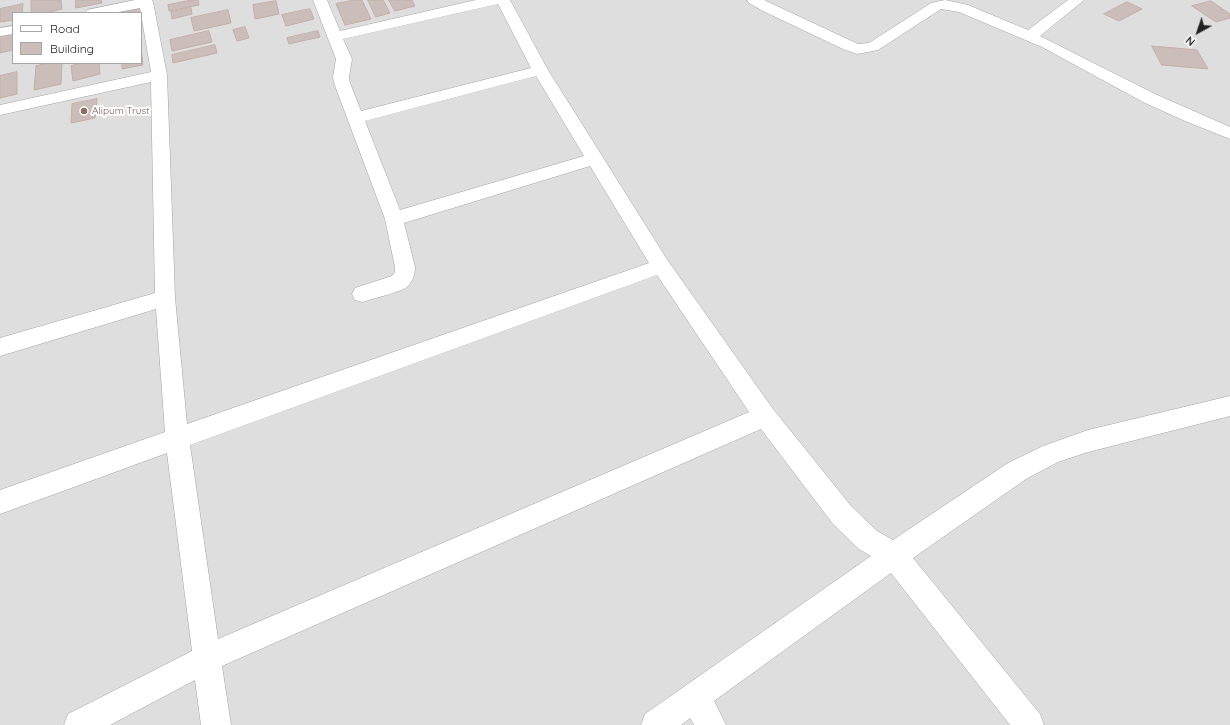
<!DOCTYPE html>
<style>
body{margin:0}
#map{position:relative;width:1230px;height:725px;overflow:hidden;background:#f2ece7;font-family:Quicksand,sans-serif}
canvas{display:block}
.legend{position:absolute;left:12px;top:12px;width:130px;height:52px;box-sizing:border-box;background:#fff;border:1px solid #a6a6a6;margin:0;padding:5px 7px;list-style:none;font-size:12px;color:#212121}
.legend li{display:flex;align-items:center;gap:8px;height:20px}
.legend b{width:20px;border:1px solid #a6a6a6}
.north{position:absolute;left:1178px;top:12px;width:40px;height:40px;-webkit-text-stroke:3px #fff;paint-order:stroke;rotate:220deg;font-size:11px;font-weight:700;line-height:16px;text-align:center;color:#212121}
.north::after{content:'';display:block;margin:auto;width:14px;height:18px;background:#212121;clip-path:polygon(50% 0,100% 100%,50% 72%,0 100%)}
</style>
<div id="map">
<canvas width="1230" height="725"></canvas>
<ul class="legend">
<li><b style="height:5px;background:#fff"></b>Road</li>
<li><b style="height:11px;background:#cbbdba"></b>Building</li>
</ul>
<div class="north">N</div>
</div>
<script>
const ctx = document.querySelector('canvas').getContext('2d');
ctx.lineJoin = 'round';
function paint(path, color) { ctx.fillStyle = color; ctx.fill(path, 'evenodd'); }
function trace(path, color, width, dash) { ctx.strokeStyle = color; ctx.lineWidth = width; ctx.lineCap = dash ? 'butt' : 'round'; ctx.setLineDash(dash || []); ctx.stroke(path); }
function write(font, color, halo, rows, align = 'center') {
  ctx.font = font + ' Quicksand,sans-serif'; ctx.lineWidth = 4; ctx.setLineDash([]); ctx.textBaseline = 'middle'; ctx.strokeStyle = halo; ctx.fillStyle = color; for (const [text, x, y, turn = 0] of rows) {
    ctx.save(); ctx.translate(x, y); ctx.rotate((+turn || 0) * Math.PI / 180); ctx.textAlign = isNaN(turn) ? turn : align; if (halo) ctx.strokeText(text, 0, 0); ctx.fillText(text, 0, 0); ctx.restore();
  }
}
paint(new Path2D(`
 M0,0H1230V725H0ZM13,13H141V63H13Z`), '#dfdede');
const building = new Path2D(`
 M34,0H61L62,9L46,13H31V1Z
 M76,0H101L102,3L76,8Z
 M192,0H198L199,5L169,11L168,5Z
 M354,0H362L371,19L345,25L336,4Z
 M368,0H383L390,13L376,17Z
 M389,0H412L415,6L395,11Z
 M276,1L279,14L255,19L253,5Z
 M1211,1L1230,14V18L1216,22L1192,6Z
 M1127,2L1142,9L1119,21L1104,14Z
 M23,4L22,13H13V20L0,22V9Z
 M140,6V13H112Z
 M191,8L192,14L172,19L171,12Z
 M310,9L314,19L286,26L282,15Z
 M228,10L231,23L194,31L191,18Z
 M245,27L249,38L237,41L233,30Z
 M209,31L212,42L172,51L170,40Z
 M318,31L320,37L289,44L287,38Z
 M13,32V50L0,53V35Z
 M215,45L217,53L173,63L172,55Z
 M1152,46L1197,50L1208,69L1162,65Z
 M141,47L143,65L122,69V63H141Z
 M50,63H62L61,84L34,90L36,66Z
 M82,63H99L100,74L73,81L71,66Z
 M17,72V94L0,98V76Z
 M97,99L95,118L71,123L72,104Z`);
paint(building, '#cbbdba');
trace(building, '#c5afa8', 1);
const minor = new Path2D(`
 M135,0H152L153,2L167,75L175,298L187,424L649,263L590,166L404,223L415,267C415,274 413,281 407,287C401,292 371,299 362,302L355,300L352,294L355,288L392,276L395,272V267L385,219L334,83L333,77L336,59L313,0H327L340,31L476,0H510L548,70L668,261L773,409L851,506L877,531L893,540L1008,463L1043,446L1088,430L1230,396V416L1088,452L1058,462L1026,479L913,558L1040,714L1044,725H1010L891,573L714,701L726,725H694L690,718L681,725H641L645,714L871,556L859,549L833,524L761,429L222,666L231,725H201L195,680L110,725H64L68,714L192,651L167,453L0,514V490L165,432L156,309L0,356V338L155,293L151,82L0,115V105L151,72L140,8L113,13H85L87,10ZM498,4L531,68L361,111L350,83L349,77L352,59L343,39ZM536,76L584,156L400,210L365,121ZM657,275L749,412L218,639L190,445Z
 M747,0H764L858,44L869,43L931,3L945,0L968,5L1028,30L1068,0H1084L1040,36L1155,94L1230,127V139L1185,121L1143,102L1042,47L959,12L941,9L878,50L857,54L843,49L763,11L749,3Z
 M13,26V34L0,36V28Z`);
trace(minor, '#a5a5a5', 1);
paint(minor, '#fff');
for (const [x, y, r, color] of [
 [84,111,4,"#8d6e63"]
]) { const dot = new Path2D(); dot.arc(x, y, r, 0, 2 * Math.PI); ctx.fillStyle = color; ctx.fill(dot); trace(dot, '#fff', 1.5); }
write('10px', '#785e54', '#fff', [
 ["Alipum Trust",92,111]
], 'left');
</script>
